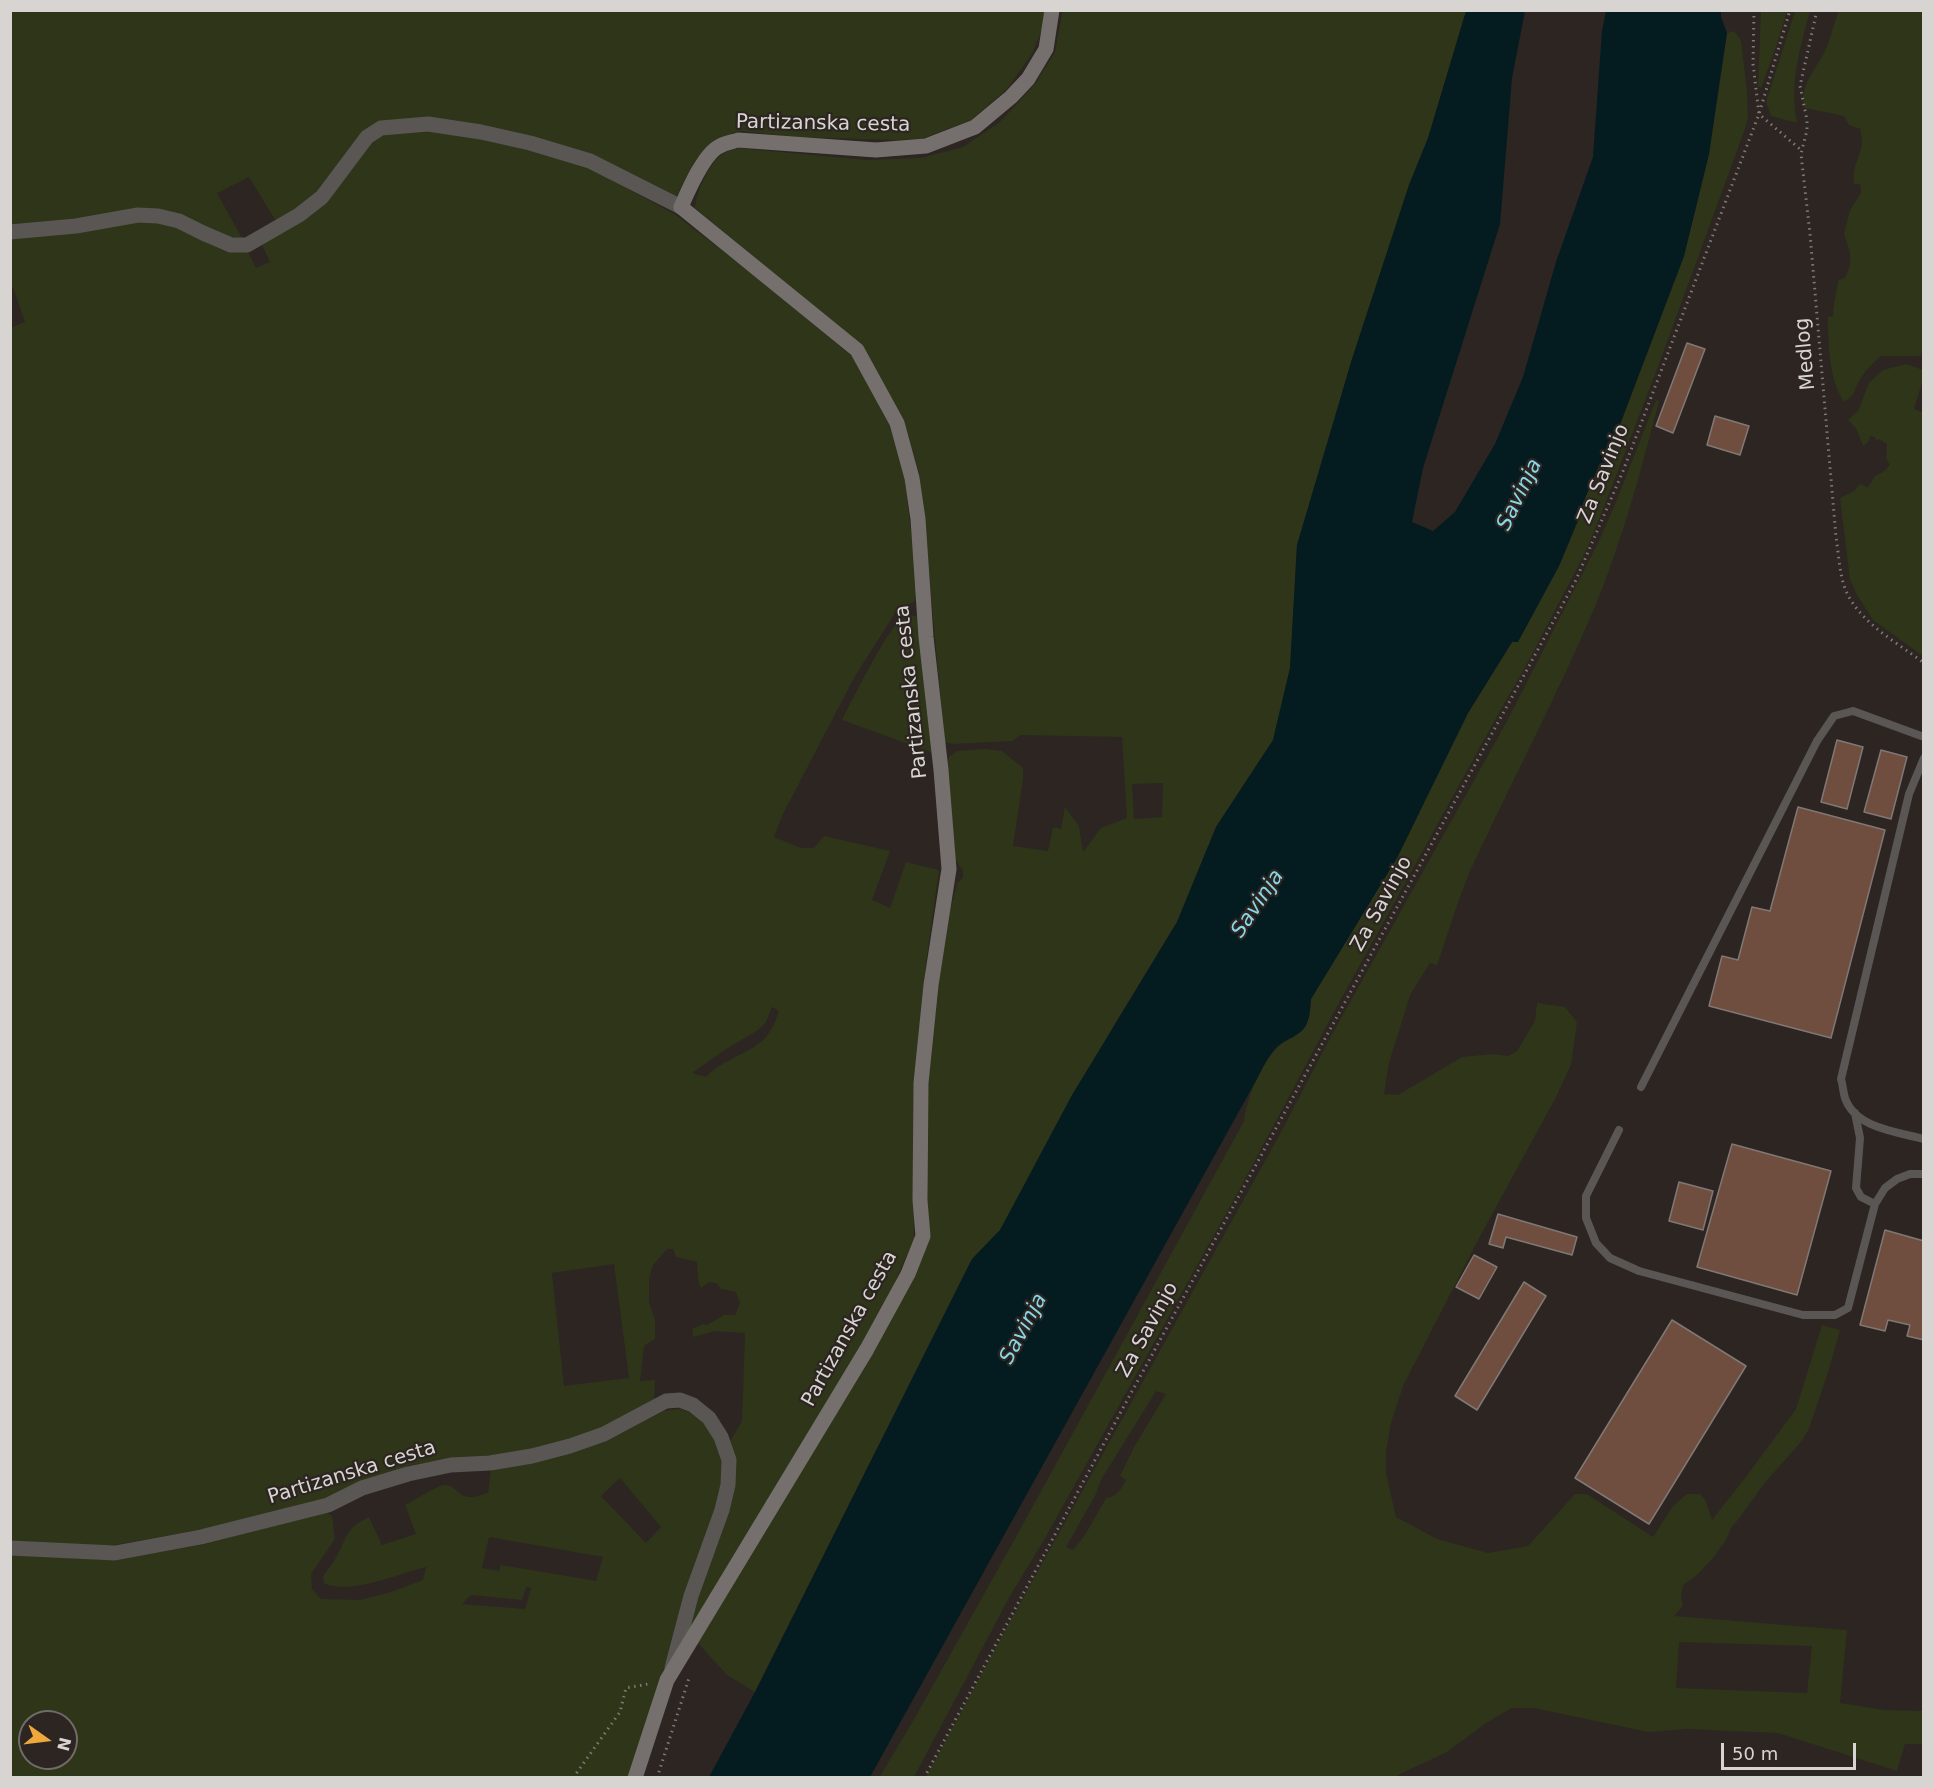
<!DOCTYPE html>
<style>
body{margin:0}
#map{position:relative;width:1934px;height:1788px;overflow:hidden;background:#2c2522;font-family:"DejaVu Sans",sans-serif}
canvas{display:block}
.frame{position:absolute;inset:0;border:12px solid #d8d4d2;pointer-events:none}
.north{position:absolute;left:18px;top:1710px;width:60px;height:60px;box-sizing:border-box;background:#2c2522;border:2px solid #716b68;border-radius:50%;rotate:104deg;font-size:16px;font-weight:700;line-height:24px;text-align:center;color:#d8d4d2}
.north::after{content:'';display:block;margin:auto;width:21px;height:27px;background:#eea83c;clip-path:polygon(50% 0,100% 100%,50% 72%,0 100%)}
.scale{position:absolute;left:1721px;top:1743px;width:135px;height:27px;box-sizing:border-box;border:3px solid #d8d4d2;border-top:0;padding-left:8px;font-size:18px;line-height:21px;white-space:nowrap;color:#d8d4d2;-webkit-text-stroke:4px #2c2522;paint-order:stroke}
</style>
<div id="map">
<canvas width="1934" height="1788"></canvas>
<div class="frame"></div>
<div class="north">N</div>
<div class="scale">50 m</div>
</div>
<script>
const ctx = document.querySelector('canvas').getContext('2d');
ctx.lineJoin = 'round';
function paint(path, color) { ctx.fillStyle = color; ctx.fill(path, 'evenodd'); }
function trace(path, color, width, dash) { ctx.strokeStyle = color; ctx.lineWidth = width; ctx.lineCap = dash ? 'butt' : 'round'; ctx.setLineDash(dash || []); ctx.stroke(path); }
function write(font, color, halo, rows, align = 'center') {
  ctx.font = font + ' "DejaVu Sans",sans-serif'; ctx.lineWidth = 4.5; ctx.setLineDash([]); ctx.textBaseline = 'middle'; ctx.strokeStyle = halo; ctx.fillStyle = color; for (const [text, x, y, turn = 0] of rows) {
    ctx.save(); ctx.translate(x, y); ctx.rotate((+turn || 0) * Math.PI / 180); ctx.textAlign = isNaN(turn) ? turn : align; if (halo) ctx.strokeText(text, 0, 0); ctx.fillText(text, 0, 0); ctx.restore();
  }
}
paint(new Path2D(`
 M1044,10L1045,22L1032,54L1007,89L971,120L921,139L895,140L799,137L739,131L714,140L695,161L676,197L593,156L378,121L312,201L277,223L249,177L217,193L242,238L225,237L174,213L11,229L10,11Z
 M1065,11H1466L1428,138L1409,185L1352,359L1297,545L1290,668L1273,740L1216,827L1177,922L1116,1022L1000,1230L972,1259L755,1692L727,1675L697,1642L834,1417L914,1279L929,1237L926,1153L928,1084L936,987L947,921L957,884L963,877V871L955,859L947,764L949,757L957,751L985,749L1002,751L1023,768V779L1013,846L1048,851L1053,827L1061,829L1065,807L1079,826L1083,852L1101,828L1127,818L1122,737L1020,735L1012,741L952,744L945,742L919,472L903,418L861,345L695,208C695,195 709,164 720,156C724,152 732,150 738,148L867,160L921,158L963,147L1000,122L1035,84L1055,52L1062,13ZM1163,783L1162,817L1134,819L1132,784Z
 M1761,11H1787L1777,44L1761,88L1758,86Z
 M1795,11H1810C1800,49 1789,83 1797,123L1771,116L1766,102Z
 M1839,11H1924L1923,347L1921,356H1881C1874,363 1866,369 1861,378C1853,390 1857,394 1844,402C1829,381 1828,342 1828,317L1833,316C1833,303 1837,293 1838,280L1845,278L1850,266V253L1844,234L1850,210L1861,193L1860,184H1854C1851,159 1867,155 1860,129L1849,125L1844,116L1805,108C1798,86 1816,70 1825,51C1831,39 1833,24 1839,11Z
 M1734,31L1741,40L1747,92L1748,118L1745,129L1656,372L1604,507L1585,553L1528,662L1495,720L1340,1001L1237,1194L1044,1540L1010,1596L914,1777L879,1778L913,1721L1012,1544L1244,1121C1247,1098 1260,1066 1276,1049C1283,1041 1292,1039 1299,1033C1309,1026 1310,1010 1311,999L1397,858L1468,713L1513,641H1518L1559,566L1579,518L1581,508L1599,465L1605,464L1684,256L1709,154L1727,33Z
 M433,131L489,139L588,167L676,215L760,280L853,357L890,426L905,480L918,592L914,602L897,610L854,678L783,814L774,837L801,848H814L824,836L890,851L872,900L890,908L906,862L939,870L926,963L913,1098L914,1239L894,1284L863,1347L660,1680L628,1777H11V1553L78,1555L98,1560L126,1558L206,1544L324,1511L332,1516L335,1539L311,1574L312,1589L321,1599L360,1600L391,1592L423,1580L426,1567C401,1573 348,1596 324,1583L323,1576C328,1569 333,1563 337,1556C348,1535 346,1528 369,1517L382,1545L416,1534L405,1505C413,1501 437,1486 444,1485C454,1484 457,1494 465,1496C472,1499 481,1495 488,1493L491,1470L611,1438L664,1411L680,1409L697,1415L715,1436L723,1454L742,1421L745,1333L715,1331L693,1337L692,1329L703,1324L707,1325L724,1315H735L740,1303L736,1292L721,1289L716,1283L709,1282L701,1288L698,1279L697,1262L676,1257L673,1249H667L653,1265L649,1278V1302L655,1320V1339L644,1346L640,1381L655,1380L654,1401L600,1430L545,1448L500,1455L455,1458L411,1465L358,1483L334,1496L205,1529L102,1547L11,1543L10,328L25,322L13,287H11V235L158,220L248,252L256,268L270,262L262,245L271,235L359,156L381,132ZM772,1007L779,1011C776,1019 773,1029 766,1037C752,1053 722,1059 706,1077L692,1073L723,1051L758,1030L766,1022ZM614,1264L629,1378L564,1386L552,1273ZM620,1478L661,1527L646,1543L601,1496ZM489,1537L603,1557L596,1581L501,1565L499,1571L482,1568ZM526,1587L531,1588L525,1609L462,1604L471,1595L522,1600ZM30,1722H66V1758H30Z
 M1906,364L1923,370V379L1914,409L1924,413L1923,656L1873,620L1858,597L1850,580L1840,498L1854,491L1860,484L1868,487L1875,476L1883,472L1890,465L1886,458L1887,444L1879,439L1877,441L1874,437L1870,436L1868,442L1863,446L1856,428L1848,420L1858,411L1869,383L1883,370Z
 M1656,400L1659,401C1641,471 1622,542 1594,609C1556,698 1511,783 1470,871C1457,902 1448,934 1437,965L1430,963L1410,995L1389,1063L1384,1094L1398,1095L1462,1057L1492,1054L1508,1056L1517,1051L1535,1021L1537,1003L1565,1007L1577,1022L1571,1065L1555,1099L1477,1242L1403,1386L1391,1423L1386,1452V1473L1396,1517L1437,1539L1488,1553L1528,1546L1575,1494H1587L1653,1537L1673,1506L1687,1494H1700L1706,1501L1712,1520L1745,1478L1796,1409L1822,1325L1840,1330L1828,1373L1808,1431L1800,1443L1763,1485L1741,1516L1731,1528L1726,1540L1713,1558L1696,1576L1683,1585L1681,1597L1683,1606L1674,1616L1847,1630L1840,1703L1884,1710L1923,1711V1744H1905L1897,1771L1778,1733L1687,1729L1648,1732L1534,1708H1512L1486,1723L1447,1752L1400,1774L1396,1777H926L1007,1627L1281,1132L1331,1036L1506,723L1598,543L1616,502ZM1156,1391L1166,1394L1134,1447L1120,1476L1126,1480C1121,1489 1117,1497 1106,1498L1085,1535L1073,1550L1066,1547L1096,1494L1101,1480ZM1679,1642L1812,1646L1807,1693L1676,1688Z
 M906,614L916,616L921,622L933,753L842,720C852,700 891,622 906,614Z`), '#2e3519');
paint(new Path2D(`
 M1466,11H1525L1512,78L1500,224L1423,468L1412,522L1433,531L1455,512L1495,444L1523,377L1556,262L1593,157L1602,31L1606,11H1721V17L1727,33L1719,86L1709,154L1684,256L1605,464L1599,465L1581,508L1579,518L1559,566L1518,642H1512L1468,713L1397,858L1311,999C1310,1011 1310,1026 1299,1033C1291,1039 1282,1041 1275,1049C1266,1059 1260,1074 1253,1086L870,1777H709L755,1692L972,1259L1000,1230L1072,1095L1177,922L1216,827L1273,740L1290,668L1297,545L1352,359L1409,185L1428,138Z`), '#041b20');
const building = new Path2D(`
 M1687,343L1705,349L1673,433L1656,426Z
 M1715,416L1749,426L1740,455L1707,445Z
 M1837,740L1863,747L1847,809L1821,802Z
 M1881,750L1907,757L1891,819L1864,812Z
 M1798,807L1885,830L1831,1038L1709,1006L1722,956L1738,960L1752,907L1770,911Z
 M1732,1144L1831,1171L1797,1295L1697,1267Z
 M1679,1182L1713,1191L1703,1230L1669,1221Z
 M1498,1214L1577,1237L1572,1255L1506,1237L1503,1248L1489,1244Z
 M1885,1230L1924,1241V1340L1907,1336L1910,1325L1888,1320L1885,1331L1860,1325Z
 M1474,1255L1497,1267L1479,1299L1456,1287Z
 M1524,1282L1546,1296L1477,1410L1455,1396Z
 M1672,1320L1746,1366L1649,1524L1575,1478Z`);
paint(building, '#6f4e40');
trace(building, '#807874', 1.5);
trace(new Path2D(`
 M1754,10L1753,64L1759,114L1801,150
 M1817,10L1800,86L1807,120V130L1801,154L1810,234L1836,537C1838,550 1839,565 1842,578C1850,618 1894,640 1924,663
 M573,1778L620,1712L626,1688L648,1684
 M657,1778L689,1678
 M924,1778L1130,1395L1576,580L1623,471L1759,114L1790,10`), '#7f7977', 3, [1.5, 4.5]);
trace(new Path2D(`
 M1924,758L1909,794L1841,1079C1843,1085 1843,1092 1845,1098C1855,1128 1897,1132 1924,1139
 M1641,1087L1817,741L1834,716L1853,711L1924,737
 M1855,1113L1860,1138L1856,1188L1861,1197L1875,1204
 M1619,1130L1586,1196V1218L1596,1243L1610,1258L1639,1271L1803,1315H1835L1848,1308L1875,1204L1885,1188L1897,1179L1910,1174H1924`), '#595654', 8);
trace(new Path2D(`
 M10,232L76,226L138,215L158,216L179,221L203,233L231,245H247L299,215L322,197L367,137L381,128L428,124L481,132L530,143L590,161L681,207
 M10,1548L115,1553L201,1537L328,1505L362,1488L408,1474L451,1465L490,1463L532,1456L570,1446L604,1434L666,1401L680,1400L693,1405L709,1418L721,1437L729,1460L728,1485L722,1510L691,1596L672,1668`), '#595654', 15);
trace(new Path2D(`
 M635,1778L667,1680L867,1349L908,1274L923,1236L920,1200L921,1083L931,985L949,869L941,770L926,637L918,519L912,478L897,423L857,350L681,207C688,191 704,153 720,146C725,143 732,142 738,140L876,150L926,146L975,127L1011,97L1028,79L1046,49L1052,10`), '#75706e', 15);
write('20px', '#d8d4d2', '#2c2522', [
 ["Partizanska cesta",823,124,1],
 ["Medlog",1806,354,-95],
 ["Za Savinjo",1604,474,-68],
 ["Partizanska cesta",912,692,-96],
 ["Za Savinjo",1382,904,-61],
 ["Partizanska cesta",850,1329,-61],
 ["Za Savinjo",1148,1330,-61],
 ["Partizanska cesta",352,1473,-17]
]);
write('italic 21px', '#88d7e7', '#2c2522', [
 ["Savinja",1520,495,-64],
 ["Savinja",1258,904,-56],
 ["Savinja",1024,1329,-62]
]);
</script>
